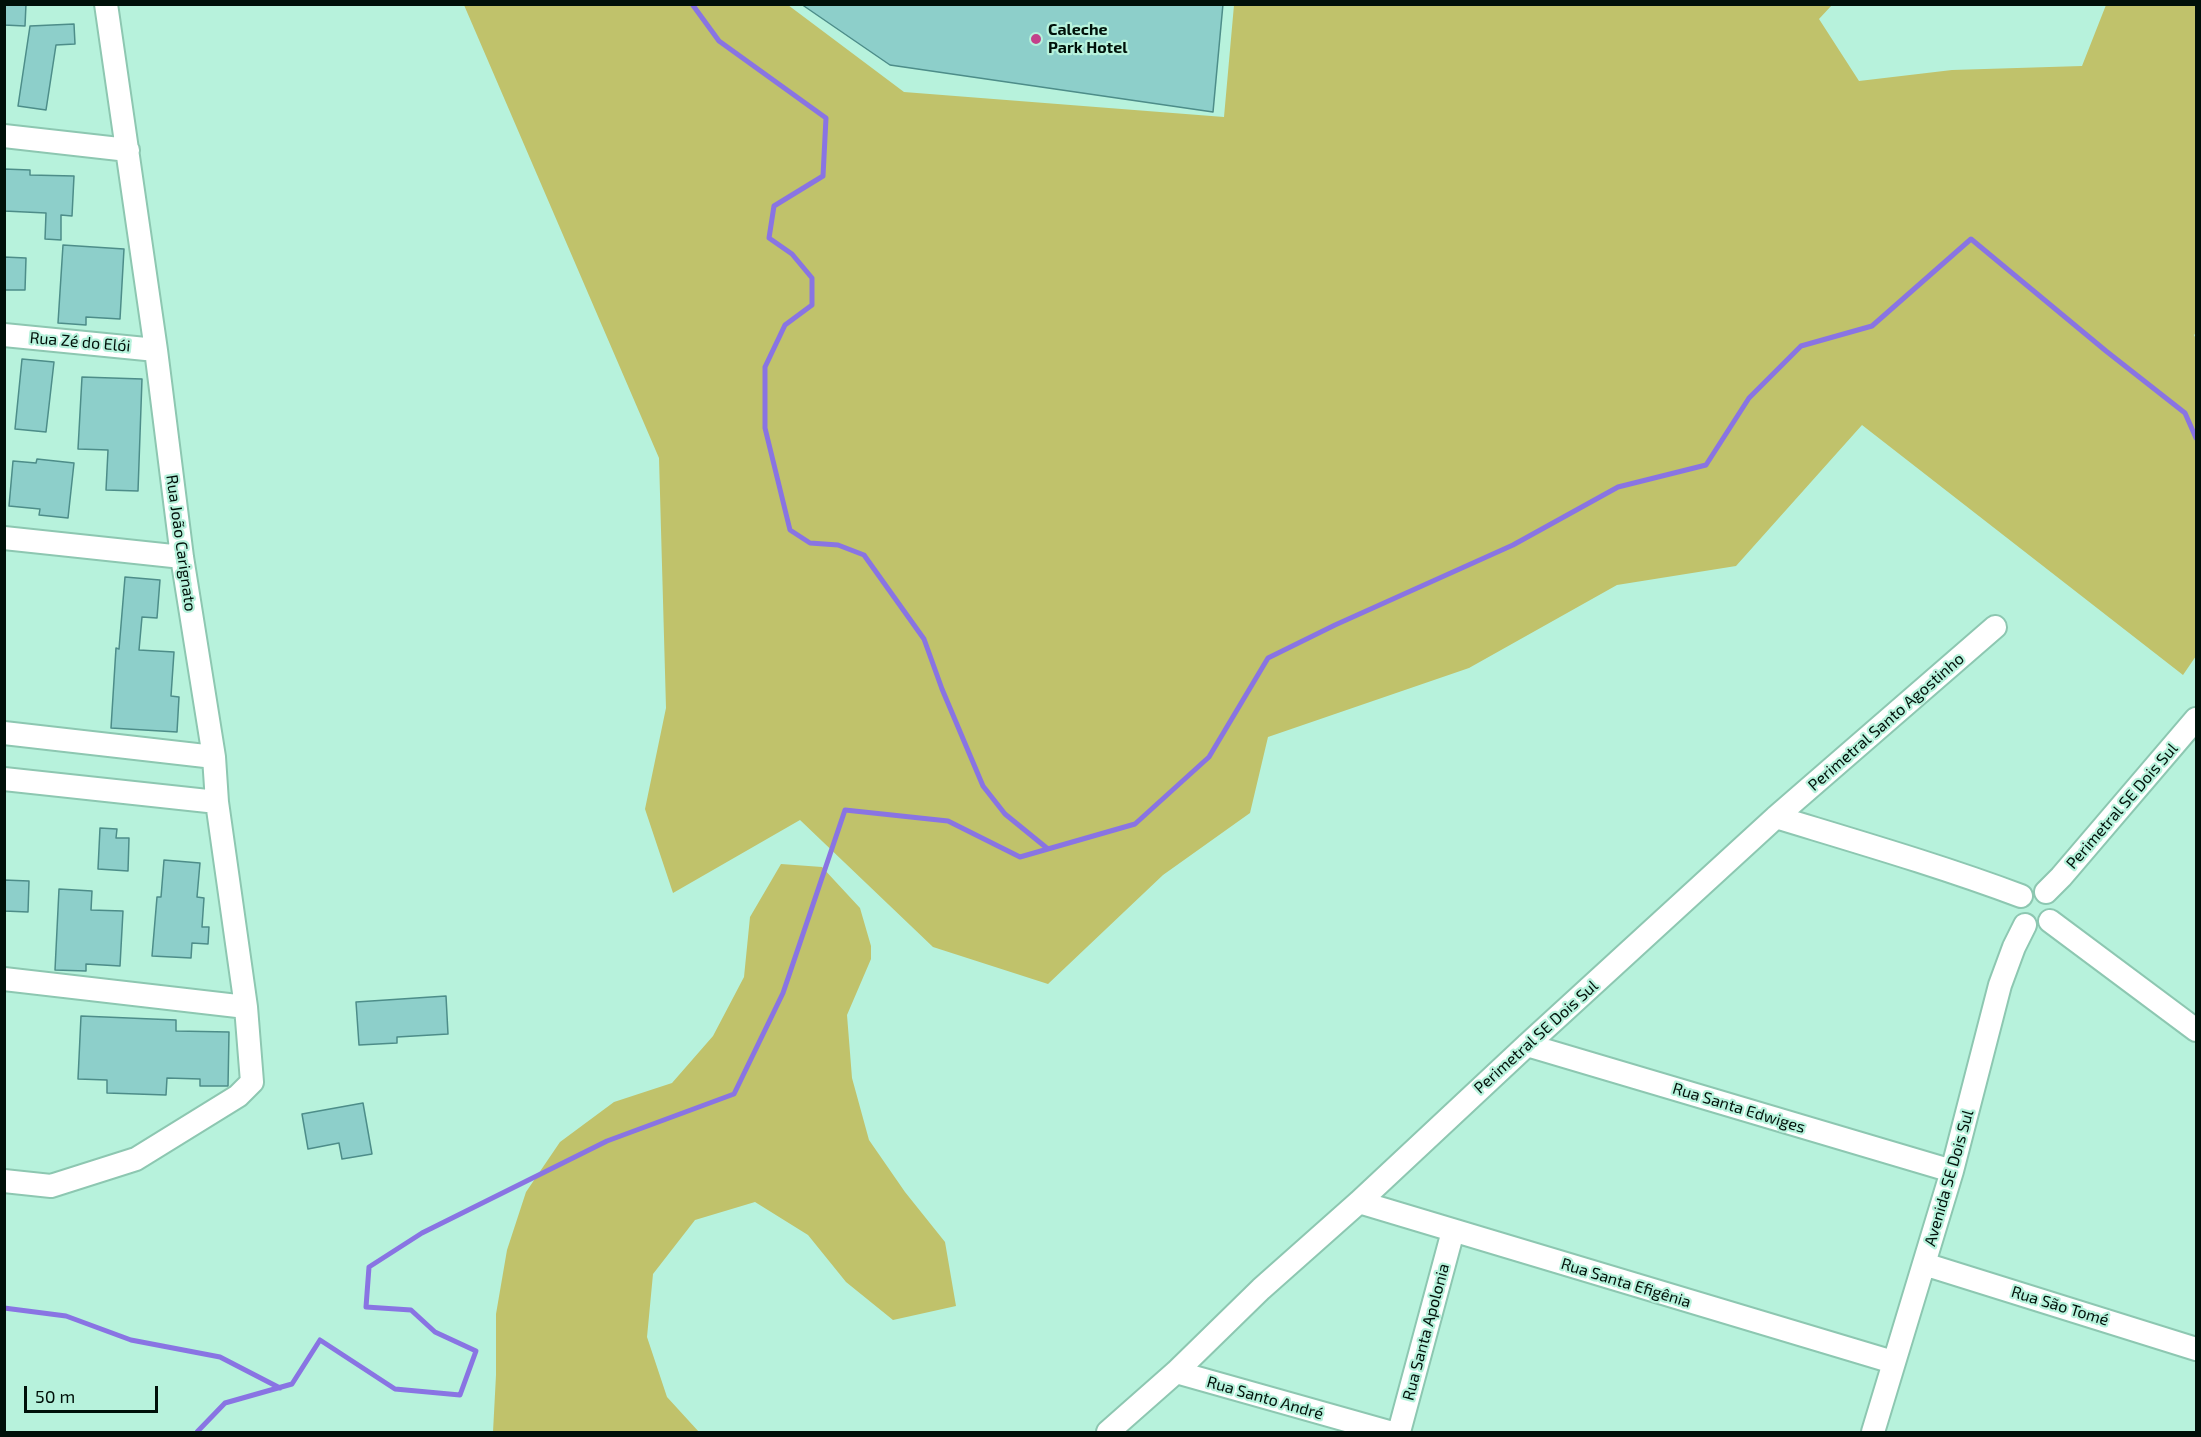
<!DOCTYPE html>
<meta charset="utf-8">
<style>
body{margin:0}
#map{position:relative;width:2201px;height:1437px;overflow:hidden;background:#b7f2dc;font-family:"Exo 2",sans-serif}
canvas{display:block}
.frame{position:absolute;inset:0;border:6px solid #001009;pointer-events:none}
.scale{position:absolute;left:24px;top:1386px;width:134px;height:27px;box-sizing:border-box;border:3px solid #001009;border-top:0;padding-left:8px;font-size:18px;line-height:21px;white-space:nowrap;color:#001009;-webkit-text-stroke:4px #b7f2dc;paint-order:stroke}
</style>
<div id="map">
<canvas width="2201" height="1437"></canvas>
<div class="frame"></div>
<div class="scale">50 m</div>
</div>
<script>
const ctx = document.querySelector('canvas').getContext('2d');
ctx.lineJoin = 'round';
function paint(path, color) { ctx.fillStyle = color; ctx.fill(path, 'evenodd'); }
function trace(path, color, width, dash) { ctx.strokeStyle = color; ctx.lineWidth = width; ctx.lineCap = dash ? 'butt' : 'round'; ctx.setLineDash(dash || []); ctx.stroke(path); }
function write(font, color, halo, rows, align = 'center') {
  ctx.font = font + ' "Exo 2",sans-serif'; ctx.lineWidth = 4.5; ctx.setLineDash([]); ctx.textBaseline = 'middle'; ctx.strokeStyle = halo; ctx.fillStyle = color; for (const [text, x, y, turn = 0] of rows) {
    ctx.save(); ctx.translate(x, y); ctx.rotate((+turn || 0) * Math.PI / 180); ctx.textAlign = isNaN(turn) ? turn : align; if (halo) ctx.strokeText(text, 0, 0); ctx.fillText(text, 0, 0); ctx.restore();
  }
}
paint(new Path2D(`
 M464,5H788L904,92L1224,117L1234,5H1832L1819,19L1859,81L1952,70L2082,66L2106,5H2196V333L2194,335L2196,339V656L2183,675L1862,425L1736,566L1617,585L1469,668L1268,737L1250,813L1163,875L1048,984L933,947L800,820L673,893L645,809L666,708L659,458Z
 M781,864L822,867L860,908L871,946V959L847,1015L852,1078L869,1140L905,1192L945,1242L956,1306L893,1320L846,1282L808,1235L755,1202L695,1220L653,1274L647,1337L667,1397L699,1432H493L496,1375V1314L507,1250L526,1192L560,1142L614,1102L672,1083L713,1036L744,977L750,917Z`), '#c0c26b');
trace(new Path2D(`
 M692,4L719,41L826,118L823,176L774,206L769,238L792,254L812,278V305L785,325L765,367V428L790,530L810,543L838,545L864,555L924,639L942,689L983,786L1005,814L1048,849
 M4,1308L66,1316L131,1340L220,1357L280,1388
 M197,1432L225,1403L292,1384L320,1340L395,1389L460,1395L476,1351L435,1332L411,1310L366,1307L369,1267L422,1233L607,1141L734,1094L783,993L845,810L948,821L1020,857L1135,824L1209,757L1268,658L1335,625L1513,545L1618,487L1706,465L1749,398L1801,346L1872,326L1971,239L2106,351L2185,413L2196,438`), '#8974e3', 5);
const building = new Path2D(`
 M4,4H26L25,26L4,25Z
 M801,4H1223L1213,112L890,65Z
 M74,24L75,44L56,45L46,110L18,106L30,26Z
 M4,169L30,170V175L74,176L72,216L61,215V240L45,239L46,213L4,211Z
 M63,245L124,249L120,319L86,317V325L58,323Z
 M4,257L26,258L25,290H4Z
 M22,359L54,362L46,432L15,429Z
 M82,377L142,379L138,491L106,490L108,450L78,449Z
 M37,459L74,463L68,518L39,515L40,509L9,506L13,461L36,463Z
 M125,577L160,580L157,618L142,617L139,650L174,652L171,696L179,697L177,732L111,728L116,648L119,649Z
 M100,828L117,829L116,838H129L128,871L98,869Z
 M164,860L200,863L197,897L204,898L202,927H209L208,944L192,943L191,958L152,956L157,897H161Z
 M4,880L29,881L28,912L4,911Z
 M59,889L92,891L91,910L123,911L120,966L86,964V971L55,970Z
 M446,996L448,1034L397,1037V1043L359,1045L356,1002Z
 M81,1016L176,1020V1031L229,1032L228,1086H200V1079L167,1078L166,1095L107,1093V1080L78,1079Z
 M363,1103L372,1154L342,1159L339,1143L308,1149L302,1114Z`);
paint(building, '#8dcfca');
trace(building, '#4d8d89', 1.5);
const minor = new Path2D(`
 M4,136L128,150
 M4,335L156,350
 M4,538L182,557
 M4,733L214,757
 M4,779L217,802
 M1776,817C1858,842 1941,866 2021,896
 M2046,892L2061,877L2196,719
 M2050,921L2196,1030
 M4,979L246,1007
 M1527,1045L1952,1171
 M4,1181L51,1186L136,1159L238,1096L252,1082L246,1007L217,802L214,757L182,557L156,350L106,4
 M1359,1202L1893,1362
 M1924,1264L2196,1349
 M1176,1372L1389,1432
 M1108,1432L1176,1372L1261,1289L1359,1202L1527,1045L1776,817L1995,627
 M1399,1432L1453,1231
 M1873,1432L1952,1171L2000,985L2014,947L2025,925`);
trace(minor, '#8dc7b1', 26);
trace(minor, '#fff', 22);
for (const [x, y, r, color] of [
 [1036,39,6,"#c3418a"]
]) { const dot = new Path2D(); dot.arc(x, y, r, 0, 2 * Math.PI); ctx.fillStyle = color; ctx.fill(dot); trace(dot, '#b7f2dc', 2); }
write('bold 16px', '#001009', '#b7f2dc', [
 ["Caleche",1048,30],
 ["Park Hotel",1048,48]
], 'left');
write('16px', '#001009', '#b7f2dc', [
 ["Rua Zé do Elói",80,342,5],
 ["Rua João Carignato",181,543,82],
 ["Perimetral Santo Agostinho",1886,722,-41],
 ["Perimetral SE Dois Sul",2122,806,-49],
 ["Perimetral SE Dois Sul",1536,1037,-42],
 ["Rua Santa Edwiges",1739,1108,17],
 ["Avenida SE Dois Sul",1949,1178,-74],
 ["Rua Santa Efigênia",1626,1283,17],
 ["Rua São Tomé",2060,1306,17],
 ["Rua Santa Apolonia",1426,1332,-75],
 ["Rua Santo André",1265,1398,16]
]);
</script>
